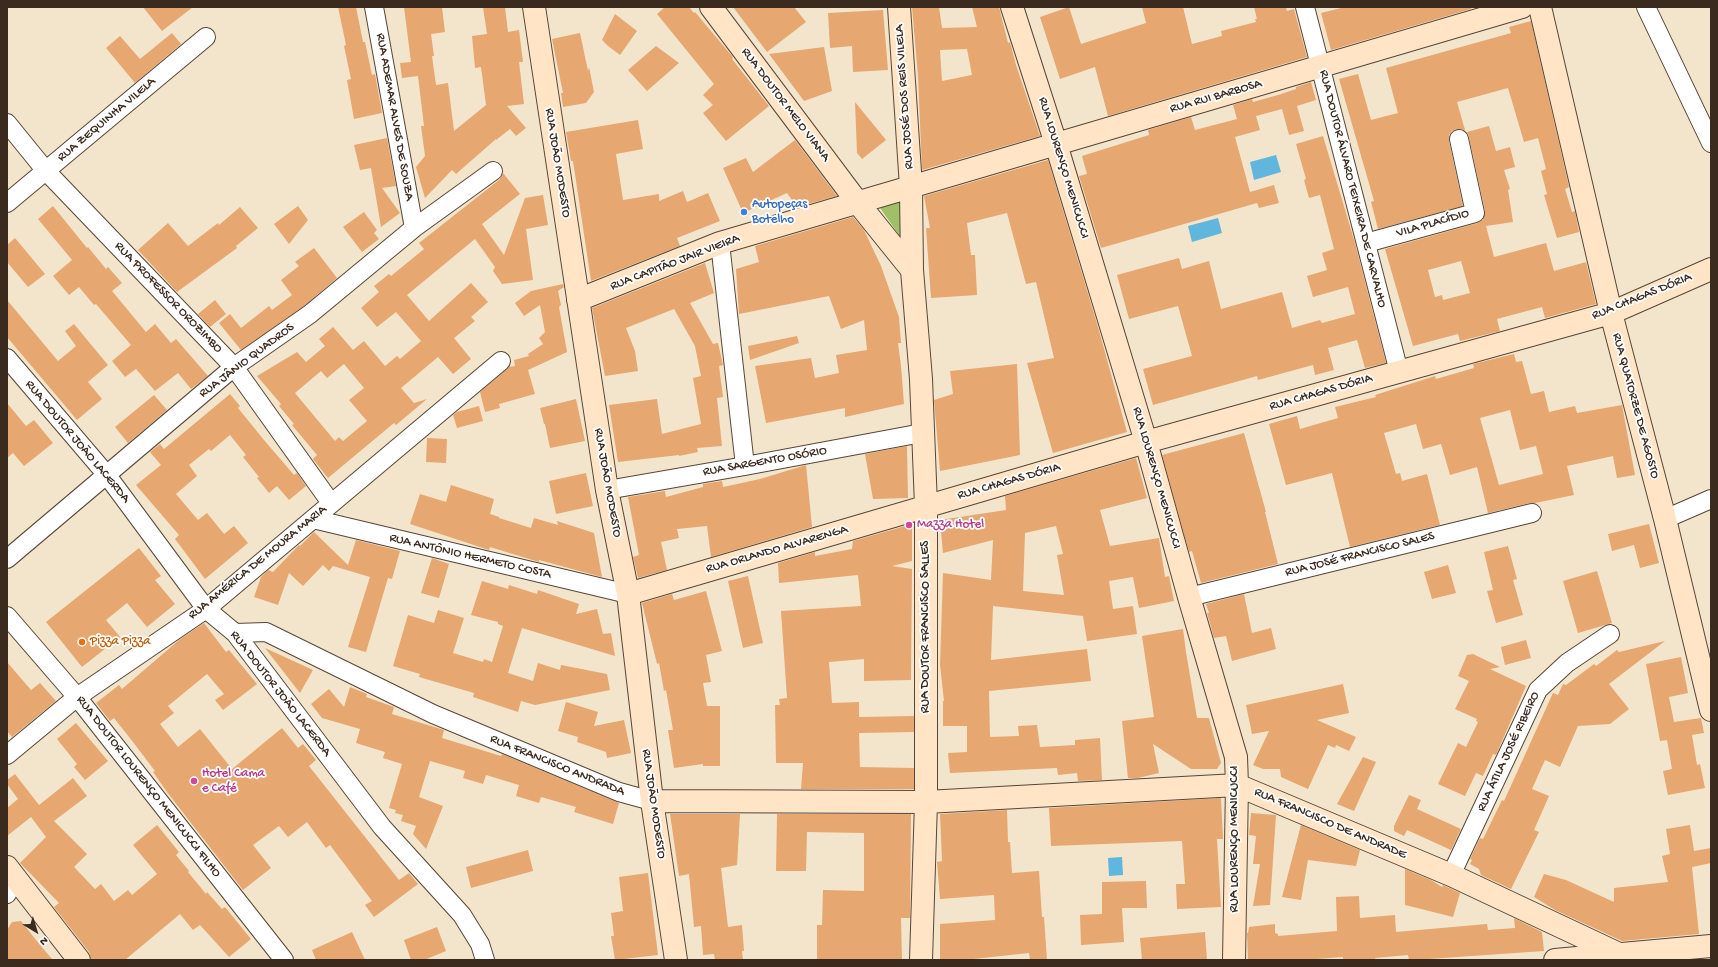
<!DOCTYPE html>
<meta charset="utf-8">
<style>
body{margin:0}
#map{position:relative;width:1718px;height:967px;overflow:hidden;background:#f3e5cb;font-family:"Gochi Hand",sans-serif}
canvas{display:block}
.frame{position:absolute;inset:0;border:8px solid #3b2a1e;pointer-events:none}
.north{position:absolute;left:16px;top:911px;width:40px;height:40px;-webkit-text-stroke:3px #fff;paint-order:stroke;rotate:142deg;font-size:11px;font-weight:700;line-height:16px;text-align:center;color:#3b2a1e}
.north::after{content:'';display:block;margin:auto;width:14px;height:18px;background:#3b2a1e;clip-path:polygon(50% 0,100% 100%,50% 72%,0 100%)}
</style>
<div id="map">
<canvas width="1718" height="967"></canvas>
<div class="frame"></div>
<div class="north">N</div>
</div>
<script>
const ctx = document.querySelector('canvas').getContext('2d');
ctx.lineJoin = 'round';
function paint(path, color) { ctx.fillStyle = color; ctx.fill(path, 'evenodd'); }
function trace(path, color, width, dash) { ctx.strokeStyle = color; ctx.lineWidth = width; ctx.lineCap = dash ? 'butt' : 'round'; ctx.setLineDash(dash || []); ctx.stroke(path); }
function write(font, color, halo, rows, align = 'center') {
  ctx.font = font + ' "Gochi Hand",sans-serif'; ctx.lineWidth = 3.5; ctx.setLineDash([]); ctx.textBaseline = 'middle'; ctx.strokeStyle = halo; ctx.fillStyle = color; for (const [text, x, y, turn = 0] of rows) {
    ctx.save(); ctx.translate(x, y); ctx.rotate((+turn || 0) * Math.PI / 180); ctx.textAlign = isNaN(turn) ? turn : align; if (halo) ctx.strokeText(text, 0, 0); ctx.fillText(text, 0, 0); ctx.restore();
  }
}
paint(new Path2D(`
 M902,195L906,245L878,205Z`), '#a0c068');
paint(new Path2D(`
 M1276,155L1281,172L1254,180L1250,162Z
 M1218,218L1222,233L1192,242L1188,226Z
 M1122,857L1123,875L1109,876L1108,858Z`), '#60b6dc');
paint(new Path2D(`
 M143,7H193L162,31Z
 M338,7H356L363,42H365L372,75L375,74L382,113L354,119L347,80L351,79L344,46L346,45Z
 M404,7H442L445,32L431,34L434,56H432L436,85L448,83L454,131L486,105L481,67L475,68L472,36L487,34L483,7H505L508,32L519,30L523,62H519L524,104L507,106L526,128L516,136L510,129L496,140V139L456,174L452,170L425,198L416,167L425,156L421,126H424L418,76L402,78L400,63L411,62Z
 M665,7H689L694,13L695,12L732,56L733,58L732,59L769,106L726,141L703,113L713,105L703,95L714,84L657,14Z
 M733,7H794L806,22L767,52Z
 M912,7H939L942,28L977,27L972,7H999L1008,43L1010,42L1016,65L1040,136L922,170L918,76ZM967,49L972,75L942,81L940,50Z
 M1069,7L1081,44L1146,23L1142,7H1183L1192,44L1222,36L1221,31L1256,22L1255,19H1257L1254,7H1286L1287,11L1294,9L1307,57L1108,116L1095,67L1060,79L1040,17Z
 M1345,7H1471V9L1331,50L1321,13Z
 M883,10L888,70L853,72L852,46L830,48L828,13Z
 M615,14L637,31L620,55L608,46L602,40Z
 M1531,21L1569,187L1565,189L1572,212L1575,211L1579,232L1557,238L1544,195L1547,194L1541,171L1546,169L1538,138L1524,142L1508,88L1457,102L1465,130L1457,129L1452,131L1449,135V141L1463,206L1378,229L1371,202L1374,201L1339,79L1358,74L1371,120L1398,113L1386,68L1511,33L1509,27Z
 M172,33L181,44L135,83L106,48L120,36L140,59Z
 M580,33L588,71L589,67L594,92L586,103L563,107L561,93H563L552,39Z
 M656,46L679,63L647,91L628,70Z
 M824,47L832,91L804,101L769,54Z
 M1311,82L1316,100L1297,106L1304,131L1289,135L1282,109L1256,116L1260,130L1235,137L1250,192L1274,185L1279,203L1259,208L1257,203L1101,248L1079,176L1087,174L1082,156L1149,135L1148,130L1191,117L1195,130L1237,119L1233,105L1252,99L1253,102L1278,95L1296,89V87Z
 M855,102L886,140L862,159L857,153Z
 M638,120L643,149L616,154L623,200L659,194V201L683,191L687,202L708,193L720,221L677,238L680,246L591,281L573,161H571L566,132Z
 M1489,126L1496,151L1510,147L1515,167L1504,170L1510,189L1508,190L1513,222L1486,226L1494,257L1546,243L1554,271L1586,262L1596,304L1545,318L1542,307L1497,319L1500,331L1460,341L1458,334L1413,346L1385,249L1478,223L1483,220L1485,211L1469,137L1467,132ZM1461,261L1470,293L1443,300L1442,295L1435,297L1428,270Z
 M1323,136L1355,243L1386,363L1365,368L1357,340L1328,348L1334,370L1315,375L1313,365L1258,380L1257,376L1153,405L1143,369L1192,356L1178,306L1129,319L1117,275L1179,258L1182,269L1209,261L1221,309L1282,292L1292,328L1320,320L1322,323L1355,314L1348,287L1313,297L1307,276L1327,270L1322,253L1334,249L1320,195L1309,198L1304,180L1306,179L1296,144Z
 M387,138L396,186L382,188L400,213L381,227L371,168L360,170L354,145Z
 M795,140L837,196L797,207L787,193L743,213L723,168L746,158L753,172Z
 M1048,160L1098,327L1127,432L1053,453L1027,363L1054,358L1036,282L1026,284L1007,213L967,223L971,255H975L977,295L931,298L926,228H930L924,196Z
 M503,173L520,194L482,224L504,255L525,198L543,195L548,225L526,229L533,280L502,284L493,271L495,267L475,239L407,295L429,321L471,283L488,302L471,317L475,321L454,338L471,359L453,374L438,357L401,388L414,403L427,399L396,425L394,423L328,478L313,459L317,455L292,425L294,424L279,406L281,404L257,376L297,352L306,362L325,346L319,339L333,327L353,350L364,341L385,366L397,356L400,359L421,341L396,312L377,327L361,308L379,292L374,286L389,274L391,276L424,249L419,243L499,180ZM344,364L364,388L349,400L367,421L343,441L339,437L335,441L295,393L321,371L327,378Z
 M53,206L87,248L88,247L106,269L108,267L122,283L112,291L146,332L155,324L171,343L176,339L208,376L191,389L178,373L155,391L136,369L125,377L112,361L131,345L96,304L94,305L79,287L69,295L53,276L72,260L38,219Z
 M298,206L308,220L289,244L274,224Z
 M240,207L258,228L236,246L237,248L177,292L138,250L168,223L188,246L218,223L219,225Z
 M364,212L377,230L374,233L379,239L362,252L343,227Z
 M853,217L864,230L881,266L899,317L901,343H898L901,366L904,404L845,417V408L766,423L755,366L811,358L815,378L839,373L836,355L867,350L864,320L841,329L829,296L739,314L736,269L759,262L755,246Z
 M15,238L45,274L28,287L7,262V245Z
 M314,248L337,278L304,306L241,350L219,323L230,314L241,328L269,306L272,310L292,295L281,280L299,266L295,262Z
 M705,263L714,293L690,303L713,344L718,343L723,365L719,366L723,397L717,398L722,446L697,448L698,452L679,456V455L618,462L609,405L657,399L662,434L701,424L693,378L701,376L695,346L674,309L626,328L635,351L638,371L605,376L592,308Z
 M563,284L564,287L558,291L561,305L559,307L567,352L528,370L535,394L499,404L500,408L485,412L480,392L509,367L515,366L514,360L529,356L528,354L543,344L539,338L545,332L540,305L524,316L515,303L531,291Z
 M7,300L58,361L76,346L65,331L74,324L108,365L88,382L102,399L77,420L7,337Z
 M215,300L226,314L210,327L198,314Z
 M797,336L799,343L750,360L748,346Z
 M1514,354L1516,362L1522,361L1531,394L1544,391L1549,412L1575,406L1577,413L1622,405L1635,475L1617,478L1613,456L1567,466L1574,495L1535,503H1530L1488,513L1477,467L1450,475L1441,444L1423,449L1416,424L1384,433L1396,474L1400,473L1402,481L1427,474L1440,525L1350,547L1332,473L1286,485L1269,424L1297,416L1300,429L1338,418L1335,407L1376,397L1375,395L1435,376L1436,379L1474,368L1473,364ZM1510,410L1520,450L1536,446L1543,474L1499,485L1480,418Z
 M1017,364L1020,455L940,471L934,400L953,394L950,371Z
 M230,394L240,406L238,408L264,440L294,475L297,473L306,486L289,500L277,486L269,493L257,478L259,477L243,457L246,455L230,435L211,451L209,449L189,465L197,476L176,494L198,520L207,513L224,534L234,526L248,543L205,579L175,539L179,535L136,485L161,465L150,452L160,444L164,449Z
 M154,395L167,410L128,443L115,427Z
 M576,399L585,441L550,448L545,424H544L540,408Z
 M7,403L26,426L34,420L53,443L24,466L13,453L7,458Z
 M479,406L483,421L457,428L453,415L457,412Z
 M1244,433L1266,512H1265L1278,564L1201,583L1192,551L1189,552L1162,455Z
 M427,438L447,439L446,463L426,462Z
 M907,446L908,498L873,499L865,454Z
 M1136,458L1147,498L1100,510L1110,546L1159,538L1165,577L1169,576L1174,601L1139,608L1133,577L1109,581L1113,609L1133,606L1137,634L1087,641L1083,616L993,606L991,660L1087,649L1091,681L989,691L990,737L1019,736L1018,726L1037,725L1040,747L1075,745V740L1100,738L1102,780L1078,781L1077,773L1058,775L1057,768L950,773L948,753L967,752V726H943V701H944L940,665L943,573L991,580L993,540L943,553L940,520L1006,510L1005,496ZM1056,526L1063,554L1057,555L1064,595L1023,591L1025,533Z
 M806,465L812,527L711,557L707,526L677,529L679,538L661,542L667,570L638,578L633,557L639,555L628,497L665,491L666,497L703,487V484L722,481L723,487L760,479Z
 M586,473L593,506L556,514L549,481Z
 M451,485L494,499L490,514L499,517V518L531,528L534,518L558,525L557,521L594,533L602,577L539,560V562L490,547L489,550L410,524L420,494L446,502Z
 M912,524V561L892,566L912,569L911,680L864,681V659L829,662L832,703L859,702V717L914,716V732L859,733L860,767L914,768V789H801L803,763H776L775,705H780L779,699L787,698L781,611L861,606L858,575L779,583L778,563L815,552V556L852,549L853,541Z
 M1649,524L1659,563L1640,568L1634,545L1612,551L1608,534Z
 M314,532L348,565L356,540L400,551L392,579L388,578L366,652L348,647L370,577L333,566L329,571L323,565L303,586L289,573L278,605L254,597L261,577L268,570L273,572L297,547L299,545L300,546Z
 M1508,546L1517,579L1513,580L1523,615L1496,623L1487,591L1493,590L1484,552Z
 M139,548L161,576L155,580L175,604L147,627L127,603L106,620L120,637L82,667L46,622Z
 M432,558L449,564L439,598L421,593Z
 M1448,565L1456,593L1432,599L1424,572Z
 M1597,571L1612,623L1578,633L1563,581Z
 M748,576L763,643L743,648L728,581Z
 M482,581L508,589L509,585L537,594L538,590L579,604L576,614L597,609L603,634L611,633L615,656L522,628L508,673L533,681L538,663L560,670L561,665L607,674L610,690L535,705L521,701L518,712L473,697L474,693L419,677L420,674L393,666L408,615L434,623L438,610L464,618L453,653L483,662L484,659L492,662L503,626L498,624V622L471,615Z
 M706,591L722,651L706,655L711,682L703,683L707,706H720V766H703V764L674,768L668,730H673L666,690L664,691L659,663L657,664L642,603L672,594L674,600Z
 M1244,594L1252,633L1271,628L1276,649L1232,661L1226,636L1214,638L1207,613H1209L1206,604Z
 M204,623L226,652L229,650L257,684L223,710L215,700L224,694L207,674L168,706L174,713L160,724L178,747L200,729L232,769L282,728L298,748L303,744L316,760L309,766L399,880L409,873L418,884L374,917L365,905L372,901L330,845L326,848L307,822L288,837L279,826L253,845L271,868L243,890L167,792L153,772L155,771L133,742L114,718L110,721L96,703L119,685L122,689L179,640Z
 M1183,629L1186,652L1197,718H1209L1221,763L1217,769H1191L1153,744L1159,773L1138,778H1128L1122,721L1154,717L1142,636Z
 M1526,640L1531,658L1505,665L1501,647Z
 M1665,641L1609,684L1629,709L1610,724L1578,726L1560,767L1545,760L1532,789L1549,796L1534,830L1539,832L1511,889L1481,875L1479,869L1470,864L1472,860L1470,859L1480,838L1483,839L1502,800L1504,801L1553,693L1558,695L1563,684L1566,685L1594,664L1596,666L1617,650L1619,652Z
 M265,648L313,670L300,693Z
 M1473,654L1500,667L1490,669L1526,686L1496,755L1493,754L1483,776L1476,773L1465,796L1438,784L1458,743L1466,747L1478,722L1476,721L1477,719L1455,709L1469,681L1458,676L1467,655Z
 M1681,657L1688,693L1669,697L1674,722L1701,718L1704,733L1692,735L1697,765L1700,764L1705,788L1668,795L1663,771L1672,769L1667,740L1660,741L1646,664Z
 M7,662L31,690L40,683L56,701L12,737L7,731Z
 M1343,684L1349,713L1317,720L1356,737L1349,751L1336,745L1335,748L1328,745L1308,789L1281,777L1280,769H1263L1253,765L1269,731L1252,734L1246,705Z
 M350,687L367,694L366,697L394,707L392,714L444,730L442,738L501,756L502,754L619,803L613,824L574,812L576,807L541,797L539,803L516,796L519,785L486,775L483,784L463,778L465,771L430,761L419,797L443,806L426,849L413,834L416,826L401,821L403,815L395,813L396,810L389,808L402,764L383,758L385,752L356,743L360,729L322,718L311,704L329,689L344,707Z
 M566,702L598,712L594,726L624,720L631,753L607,758L606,752L577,742L578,737L558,731Z
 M76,723L108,761L85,780L74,767L77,764L57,739Z
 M1363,757L1376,762L1354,811L1337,804Z
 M15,774L39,805L73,778L87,796L54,821L87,854L74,867L95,889L101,884L114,901L128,890L132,895L157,874L133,845L157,825L179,852L176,855L189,871L188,872L206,894L207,892L222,909L225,907L251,939L229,957L200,925L193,930L180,914L125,960H91L89,952L54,907L59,903L20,863L46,837L31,817L7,836V808L18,799L7,784V780Z
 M1409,795L1421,800L1417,809L1461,829L1451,850L1407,830L1404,836L1394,831V826Z
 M1221,798L1223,839H1217L1221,907L1177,909L1176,884H1185L1182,841L1051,846L1049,808Z
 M1007,810L1008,842H1010L1012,873L1039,871L1042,917H1044L1047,960H1030L1029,953L964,960H940V924L995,920L994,895L940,899L937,862L942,861L940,814Z
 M1251,813L1276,815L1270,905L1253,906L1260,864H1253L1256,836L1249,835Z
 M670,814H740L737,865L721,868L728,927L742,925L744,951H742L743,960H715L714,954L703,955L701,926L694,927L689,874L679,876Z
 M777,814H911L910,918H901L902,960H817V925H822L823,890L864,891V833L807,832L806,871H776Z
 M1301,825L1360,850L1356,866L1308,860L1301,900L1282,897Z
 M1690,825L1694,851L1711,848V863L1692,867L1699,934L1622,941L1555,910L1534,897L1544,874L1566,880L1614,902V888L1668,882L1662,856L1670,854L1666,829Z
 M528,850L533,871L471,888L466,867Z
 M1405,869L1431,880L1442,887L1443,885L1460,893L1453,917L1405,905Z
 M648,873L658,955L615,960L611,936H614L611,913L623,911L619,877Z
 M1146,881L1147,908H1122L1124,942L1081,945L1080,915L1102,914V882Z
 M1359,896L1360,918L1395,915L1396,932L1487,924L1488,930L1515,928L1514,918L1542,932L1544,951L1414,960H1409L1408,955L1375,958L1376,960H1343V957L1303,960H1248L1247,933H1248L1249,927L1275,924V933L1278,934V936L1337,931L1336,897Z
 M21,921L40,945L53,960H7V930L12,922Z
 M437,927L446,951L424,960H411L404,940Z
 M352,932L365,960H316L312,950Z
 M1205,932L1207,960H1142L1140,938Z`), '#e6a770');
const street = new Path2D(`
 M374,7L414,228
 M1305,7L1399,372
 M1646,7L1711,143
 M7,123L46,171L234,367L331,503
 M7,203L206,37
 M720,243L745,466
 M1366,243L1475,213L1459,139
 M7,358L106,474L206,609L235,633L382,827L462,915L480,944L485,960
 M607,490L745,466L922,433
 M313,519L628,594
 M1665,519L1711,499
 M7,559L234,367L310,314L414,228L493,171
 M1189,597L1532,513
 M7,616L77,697L284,960
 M235,633L266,632L433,714L619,792L652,801
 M7,755L77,697L206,609L501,361
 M1451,875L1538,690L1567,663L1610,634
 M7,894L15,877`);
const secondary = new Path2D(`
 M534,7L607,490L628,594L652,801L676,960
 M711,7L858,203L912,270
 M899,7L911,187L912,270L921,379L926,506V802L921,960
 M1012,7L1056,144L1146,442L1189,597L1236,757L1237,785L1234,960
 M1540,7L1611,313L1665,519L1711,710
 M578,300L720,243L1522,7
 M628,594L1146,442L1611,313L1711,269
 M652,801L926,802L1237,785L1451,875L1619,954
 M7,867L79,960
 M1555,960L1711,946`);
trace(street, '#574638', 20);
trace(secondary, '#574638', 24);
trace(street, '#fff', 18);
trace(secondary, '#ffe4c6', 22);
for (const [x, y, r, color] of [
 [744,212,4,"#3f7fe0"],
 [909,525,4,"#d1479c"],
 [82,642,4,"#e8710a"],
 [194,781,4,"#d1479c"]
]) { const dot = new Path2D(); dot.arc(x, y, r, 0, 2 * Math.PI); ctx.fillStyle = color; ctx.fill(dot); trace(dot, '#fff', 1.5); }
write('13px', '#3b2a1e', '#fff', [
 ["RUA JOSÉ DOS REIS VILELA",905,97,-94],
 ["RUA RUI BARBOSA",1216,97,-16],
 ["RUA DOUTOR MELO VIANA",785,105,53],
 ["RUA ADEMAR ALVES DE SOUZA",394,117,80],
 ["RUA ZEQUINHA VILELA",107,120,-40],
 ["RUA JOÃO MODESTO",557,163,81],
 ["RUA LOURENÇO MENICUCCI",1063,168,73],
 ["RUA DOUTOR ÁLVARO TEIXEIRA DE CARVALHO",1352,189,76],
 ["VILA PLACÍDIO",1433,224,-16],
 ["RUA CAPITÃO JAIR VIEIRA",675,263,-21],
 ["RUA CHAGAS DÓRIA",1642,297,-22],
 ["RUA PROFESSOR OROZIMBO",168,298,46],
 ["RUA JÂNIO QUADROS",247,361,-37],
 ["RUA CHAGAS DÓRIA",1321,393,-16],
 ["RUA QUATORZE DE AGOSTO",1635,406,75],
 ["RUA DOUTOR JOÃO LACERDA",77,442,50],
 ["RUA SARGENTO OSÓRIO",765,462,-10],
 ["RUA LOURENÇO MENICUCCI",1156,478,74],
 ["RUA CHAGAS DÓRIA",1009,482,-16],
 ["RUA JOÃO MODESTO",607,483,80],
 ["RUA ORLANDO ALVARENGA",777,550,-16],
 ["RUA JOSÉ FRANCISCO SALES",1360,555,-14],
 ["RUA ANTÔNIO HERMETO COSTA",470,557,13],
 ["RUA AMÉRICA DE MOURA MARIA",258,563,-39],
 ["RUA DOUTOR FRANCISCO SALLES",926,627,-90],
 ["RUA DOUTOR JOÃO LACERDA",280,694,52],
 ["RUA ÁTILA JOSÉ RIBEIRO",1509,752,-65],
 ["RUA FRANCISCO ANDRADA",557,766,22],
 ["RUA DOUTOR LOURENÇO MENICUCCI FILHO",148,787,52],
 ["RUA JOÃO MODESTO",653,804,82],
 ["RUA FRANCISCO DE ANDRADE",1330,824,23],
 ["RUA LOURENÇO MENICUCCI",1235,839,-90]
]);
write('13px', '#366cbe', '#fff', [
 ["Autopeças",752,205],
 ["Botelho",752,220]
], 'left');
write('13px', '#b23c85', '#fff', [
 ["Mazza Hotel",917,525],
 ["Hotel Cama",202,774],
 ["e Café",202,789]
], 'left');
write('13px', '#c56008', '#fff', [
 ["Pizza Pizza",90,642]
], 'left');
</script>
